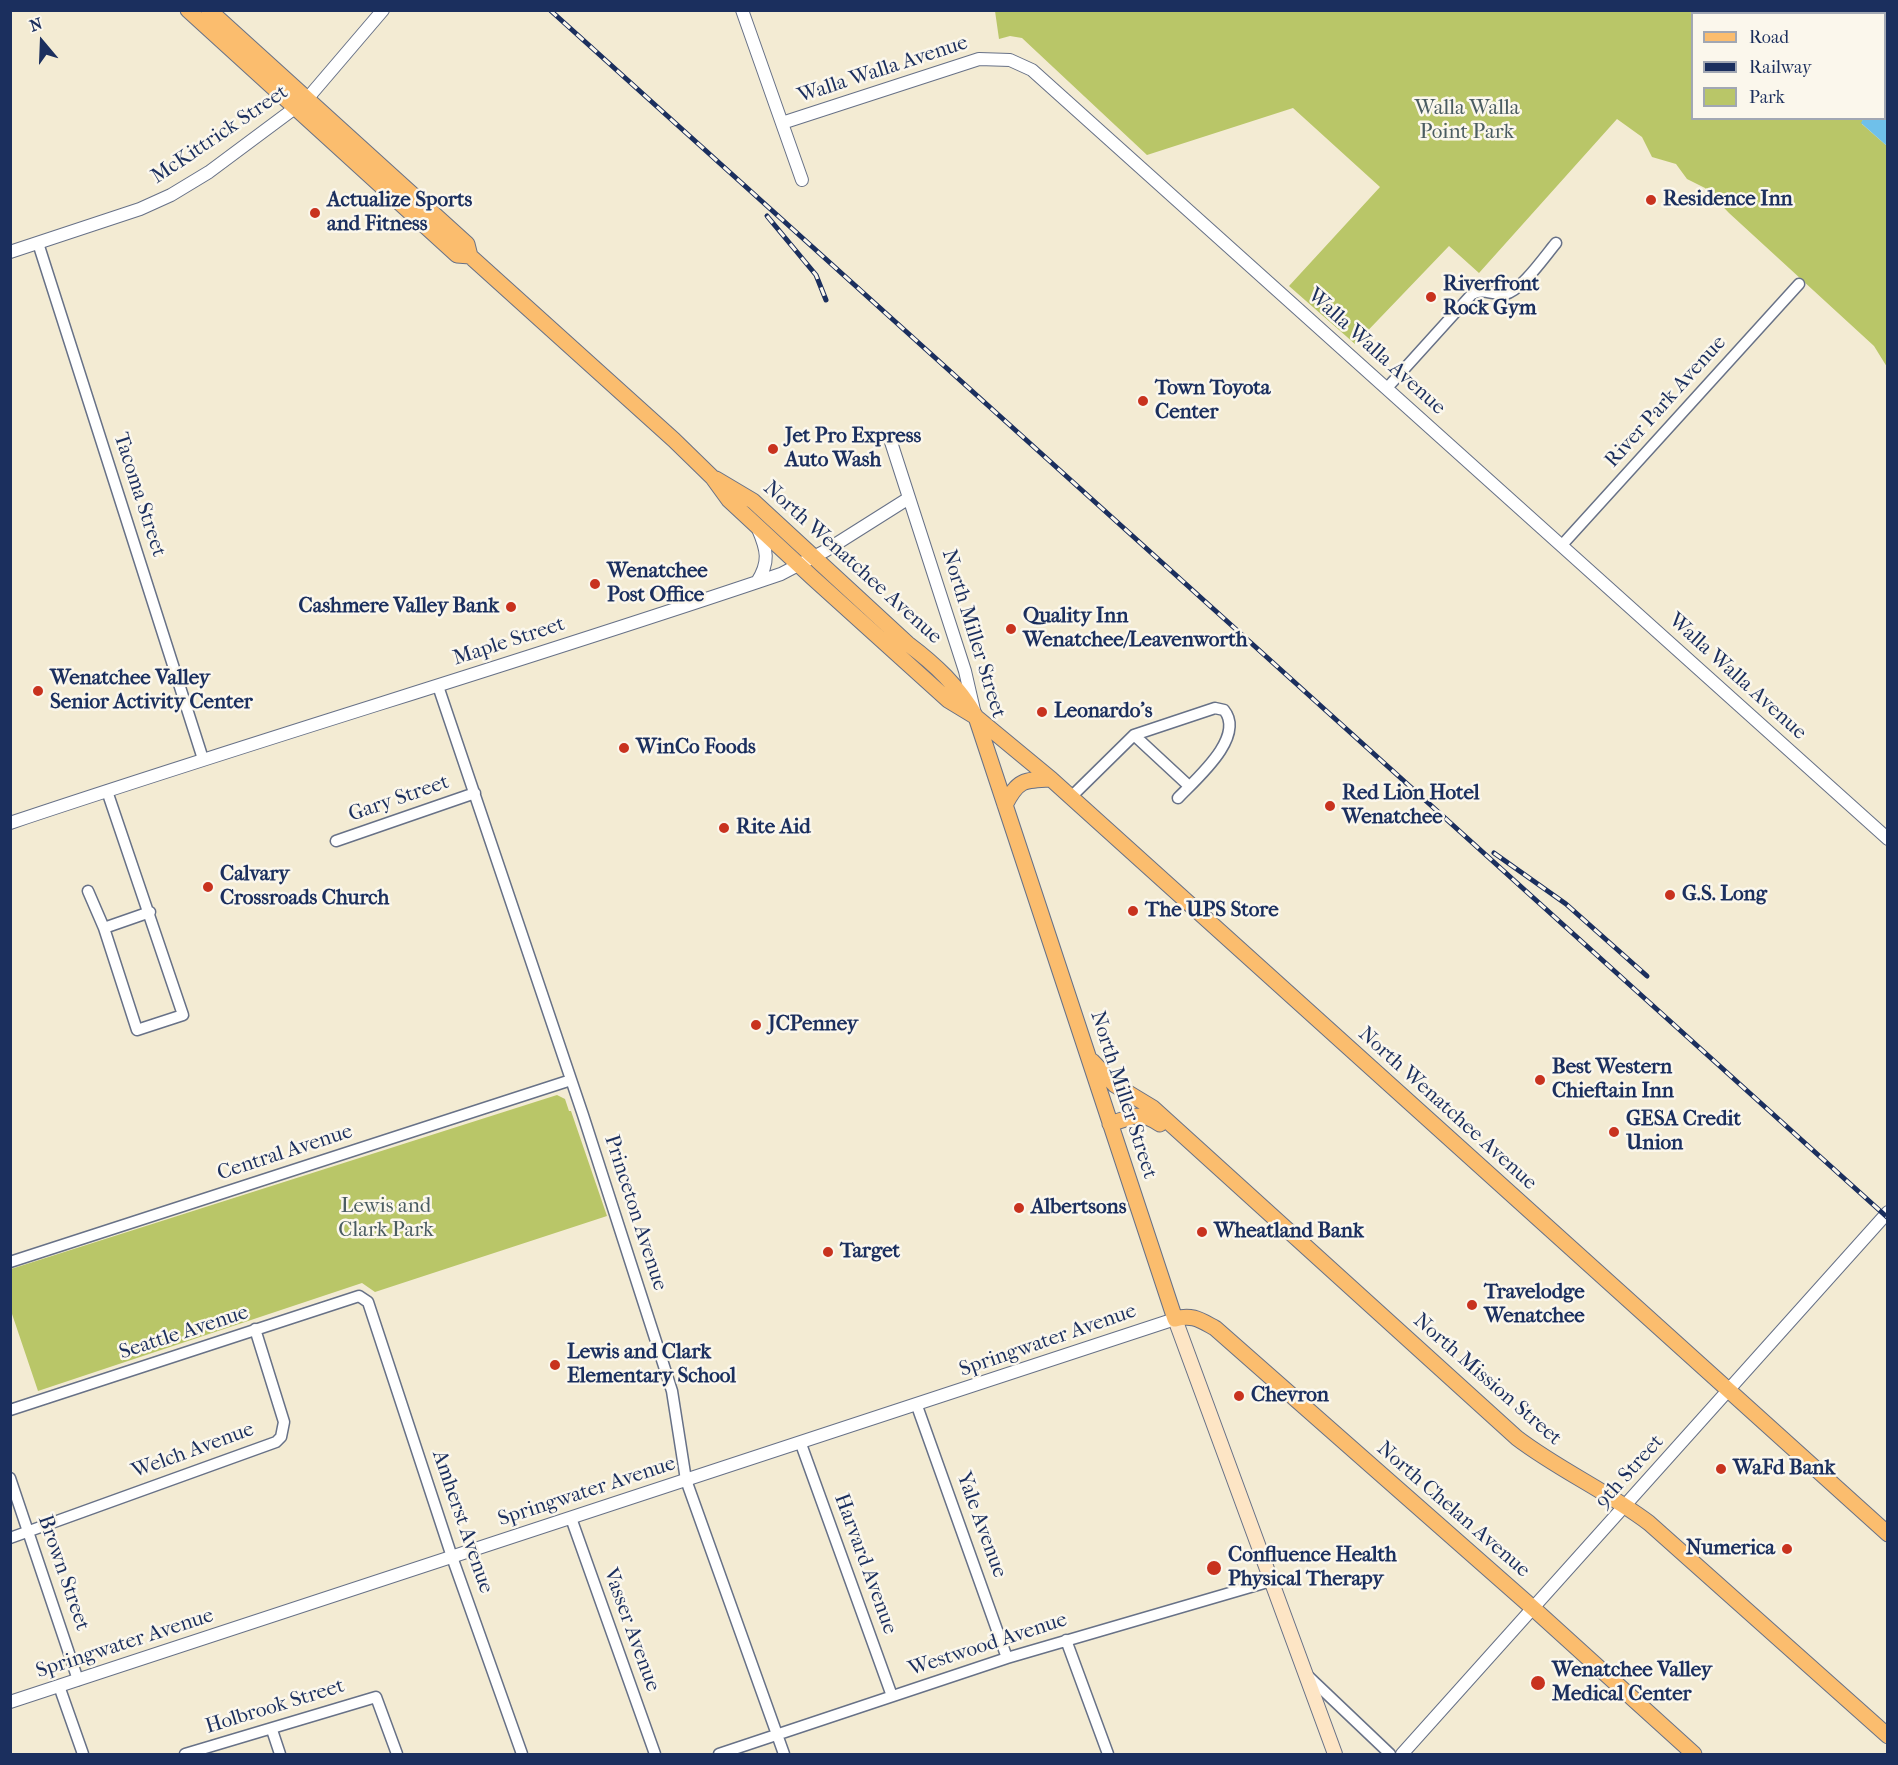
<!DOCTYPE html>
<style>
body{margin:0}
#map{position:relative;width:1898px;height:1765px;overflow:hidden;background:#f3ebd3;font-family:"IM FELL French Canon",serif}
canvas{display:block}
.frame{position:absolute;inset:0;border:12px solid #1b2f5e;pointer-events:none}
.legend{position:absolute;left:1691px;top:12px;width:195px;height:108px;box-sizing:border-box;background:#fbf7ec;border:2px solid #a1a7b3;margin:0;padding:8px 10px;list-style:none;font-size:18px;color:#1b2f5e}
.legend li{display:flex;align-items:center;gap:12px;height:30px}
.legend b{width:30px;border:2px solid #a1a7b3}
.north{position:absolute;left:12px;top:12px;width:60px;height:60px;-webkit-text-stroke:4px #fbf7ec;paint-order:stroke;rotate:341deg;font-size:16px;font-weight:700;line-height:24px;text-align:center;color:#1b2f5e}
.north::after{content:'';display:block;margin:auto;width:21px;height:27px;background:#1b2f5e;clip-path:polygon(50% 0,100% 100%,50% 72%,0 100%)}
</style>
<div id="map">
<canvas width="1898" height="1765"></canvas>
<div class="frame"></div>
<ul class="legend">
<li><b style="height:8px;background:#fbbd6e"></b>Road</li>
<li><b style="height:8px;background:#1b2f5e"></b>Railway</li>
<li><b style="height:16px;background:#b9c668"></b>Park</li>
</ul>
<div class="north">N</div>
</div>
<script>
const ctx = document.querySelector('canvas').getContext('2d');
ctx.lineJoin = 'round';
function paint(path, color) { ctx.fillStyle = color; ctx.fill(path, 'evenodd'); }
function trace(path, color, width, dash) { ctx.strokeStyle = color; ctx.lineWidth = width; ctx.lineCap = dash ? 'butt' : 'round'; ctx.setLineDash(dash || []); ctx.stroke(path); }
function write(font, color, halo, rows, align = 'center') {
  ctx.font = font + ' "IM FELL French Canon",serif'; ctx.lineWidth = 5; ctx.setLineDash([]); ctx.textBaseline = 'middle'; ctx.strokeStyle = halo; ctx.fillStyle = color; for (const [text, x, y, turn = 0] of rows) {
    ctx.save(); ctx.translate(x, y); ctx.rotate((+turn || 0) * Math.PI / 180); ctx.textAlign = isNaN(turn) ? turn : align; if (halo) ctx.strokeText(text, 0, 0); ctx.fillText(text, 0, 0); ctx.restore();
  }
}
paint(new Path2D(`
 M995,11H1812L1814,13L1692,14V118L1863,119L1862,124L1887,146V367L1874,346L1729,213L1705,188L1687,179L1676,164L1652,157L1642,137L1617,119L1479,273L1449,246L1355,344L1289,286L1380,187L1293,108L1147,155L1022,38L1010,36L999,39Z
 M557,1095L565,1099L569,1111H571L607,1216L375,1292L362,1283L38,1391L11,1311V1269Z`), '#b9c668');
paint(new Path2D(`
 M1812,11H1887V146L1861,123L1863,119L1884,118V14H1814Z`), '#6fc0ea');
const minor = new Path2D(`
 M38,243L203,759
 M1387,388L1472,294C1483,288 1493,295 1505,294C1521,291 1545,256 1556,243
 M1562,545L1799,284
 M438,686L583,1115L672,1391L686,1480L784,1754
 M1134,735L1189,786
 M1070,798L1134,735L1215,708L1224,710C1246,737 1196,779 1178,798
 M336,841L475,793
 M88,891L104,928L137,1030L183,1015L107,791
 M104,928L150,912
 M10,1262L571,1080
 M917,1406L1007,1658
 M10,1410L359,1296L368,1302L452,1557L522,1754
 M801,1444L892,1696
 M10,1478L78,1680
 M571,1518L655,1754
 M10,1538L276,1442L281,1437L284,1422L255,1329
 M1066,1640L1108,1754
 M1308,1676L1390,1754
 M59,1686L83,1754
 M272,1730L280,1754
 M185,1754L376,1697L397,1754
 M719,1754L1007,1658L1271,1581`);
const tertiary = new Path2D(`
 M742,10L802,180
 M782,123L979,59L1010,60L1032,70L1888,839
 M10,252L140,209L171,195L209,172L307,99L383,10
 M891,442L965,671L974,710
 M757,582C770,562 767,550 758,529
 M10,823C266,737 525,661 781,574L825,551L909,498
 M10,1702L1175,1319
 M1402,1754L1888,1212`);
const secondary = new Path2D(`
 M1175,1319L1335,1754`);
const primary = new Path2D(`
 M188,10L457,255L470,256L674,440L713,478L729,500L813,578L948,700L976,717L1051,779L1888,1534
 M209,10L467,244L470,256
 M716,479L753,501L908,644C936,665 958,686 976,717L1175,1319C1192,1314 1200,1320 1215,1328L1534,1609L1694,1754
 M1005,805C1018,780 1023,780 1051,779
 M1092,1061L1115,1085L1153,1108L1517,1438C1559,1470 1607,1491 1649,1523L1888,1736
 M1110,1124C1132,1117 1140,1110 1160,1124`);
trace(minor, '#677187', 13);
trace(tertiary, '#677187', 14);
trace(secondary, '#677187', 16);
trace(primary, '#677187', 17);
trace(minor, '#fff', 10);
trace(tertiary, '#fff', 12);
trace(secondary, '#fde5c5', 14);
trace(primary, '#fbbd6e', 15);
const rail = new Path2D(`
 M550,10L1888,1218
 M767,216L816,275L826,300
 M1494,853L1566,904L1647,976`);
trace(rail, '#1b2f5e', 5);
trace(rail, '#fbf7ec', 3, [9]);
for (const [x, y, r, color] of [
 [1651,200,6,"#c8321e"],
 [315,213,6,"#c8321e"],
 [1431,297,6,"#c8321e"],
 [1143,401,6,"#c8321e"],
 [773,449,6,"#c8321e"],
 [595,584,6,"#c8321e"],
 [511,607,6,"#c8321e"],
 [1011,629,6,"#c8321e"],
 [38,691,6,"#c8321e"],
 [1042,712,6,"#c8321e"],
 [624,748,6,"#c8321e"],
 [1330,806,6,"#c8321e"],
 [724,828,6,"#c8321e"],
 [208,887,6,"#c8321e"],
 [1670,895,6,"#c8321e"],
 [1133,911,6,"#c8321e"],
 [756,1025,6,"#c8321e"],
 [1540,1080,6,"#c8321e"],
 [1614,1132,6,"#c8321e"],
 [1019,1208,6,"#c8321e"],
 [1202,1232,6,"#c8321e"],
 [828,1252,6,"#c8321e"],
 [1472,1305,6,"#c8321e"],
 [555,1365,6,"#c8321e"],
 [1239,1396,6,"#c8321e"],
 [1721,1469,6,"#c8321e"],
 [1787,1549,6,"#c8321e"],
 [1214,1568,8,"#c8321e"],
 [1538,1683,8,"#c8321e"]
]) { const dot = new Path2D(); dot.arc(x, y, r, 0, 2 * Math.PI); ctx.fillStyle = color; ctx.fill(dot); trace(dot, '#fbf7ec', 2); }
write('21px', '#1b2f5e', '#fbf7ec', [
 ["Walla Walla Avenue",883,70,-18],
 ["McKittrick Street",220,135,-34],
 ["Walla Walla Avenue",1376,352,42],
 ["River Park Avenue",1666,402,-48],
 ["Tacoma Street",139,495,72],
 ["North Wenatchee Avenue",852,563,42],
 ["North Miller Street",973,634,73],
 ["Maple Street",509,642,-18],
 ["Walla Walla Avenue",1737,677,42],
 ["Gary Street",399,799,-19],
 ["North Miller Street",1123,1095,72],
 ["North Wenatchee Avenue",1447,1109,42],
 ["Central Avenue",285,1153,-18],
 ["Princeton Avenue",635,1213,72],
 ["Seattle Avenue",184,1333,-18],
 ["Springwater Avenue",1048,1341,-19],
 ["North Mission Street",1487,1380,41],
 ["Welch Avenue",193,1451,-20],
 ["9th Street",1630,1472,-48],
 ["Springwater Avenue",587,1492,-18],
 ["North Chelan Avenue",1453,1510,41],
 ["Amherst Avenue",462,1522,71],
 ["Yale Avenue",981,1525,70],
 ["Harvard Avenue",865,1564,70],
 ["Brown Street",63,1573,71],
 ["Vasser Avenue",631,1630,70],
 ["Springwater Avenue",125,1644,-18],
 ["Westwood Avenue",988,1645,-18],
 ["Holbrook Street",275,1707,-17]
]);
write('21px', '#4a5c61', '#fbf7ec', [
 ["Walla Walla",1467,109],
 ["Point Park",1467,133],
 ["Lewis and",386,1207],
 ["Clark Park",386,1231]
]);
write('bold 21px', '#1b2f5e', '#fbf7ec', [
 ["Residence Inn",1663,200],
 ["Actualize Sports",327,201],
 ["and Fitness",327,225],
 ["Riverfront",1443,285],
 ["Rock Gym",1443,309],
 ["Town Toyota",1155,389],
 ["Center",1155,413],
 ["Jet Pro Express",785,437],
 ["Auto Wash",785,461],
 ["Wenatchee",607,572],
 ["Post Office",607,596],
 ["Cashmere Valley Bank",499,607,"right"],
 ["Quality Inn",1023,617],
 ["Wenatchee/Leavenworth",1023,641],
 ["Wenatchee Valley",50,679],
 ["Senior Activity Center",50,703],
 ["Leonardo's",1054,712],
 ["WinCo Foods",636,748],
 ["Red Lion Hotel",1342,794],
 ["Wenatchee",1342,818],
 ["Rite Aid",736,828],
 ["Calvary",220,875],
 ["Crossroads Church",220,899],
 ["G.S. Long",1682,895],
 ["The UPS Store",1145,911],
 ["JCPenney",768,1025],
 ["Best Western",1552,1068],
 ["Chieftain Inn",1552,1092],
 ["GESA Credit",1626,1120],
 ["Union",1626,1144],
 ["Albertsons",1031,1208],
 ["Wheatland Bank",1214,1232],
 ["Target",840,1252],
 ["Travelodge",1484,1293],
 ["Wenatchee",1484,1317],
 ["Lewis and Clark",567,1353],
 ["Elementary School",567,1377],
 ["Chevron",1251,1396],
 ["WaFd Bank",1733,1469],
 ["Numerica",1775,1549,"right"],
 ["Confluence Health",1228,1556],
 ["Physical Therapy",1228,1580],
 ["Wenatchee Valley",1552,1671],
 ["Medical Center",1552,1695]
], 'left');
</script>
